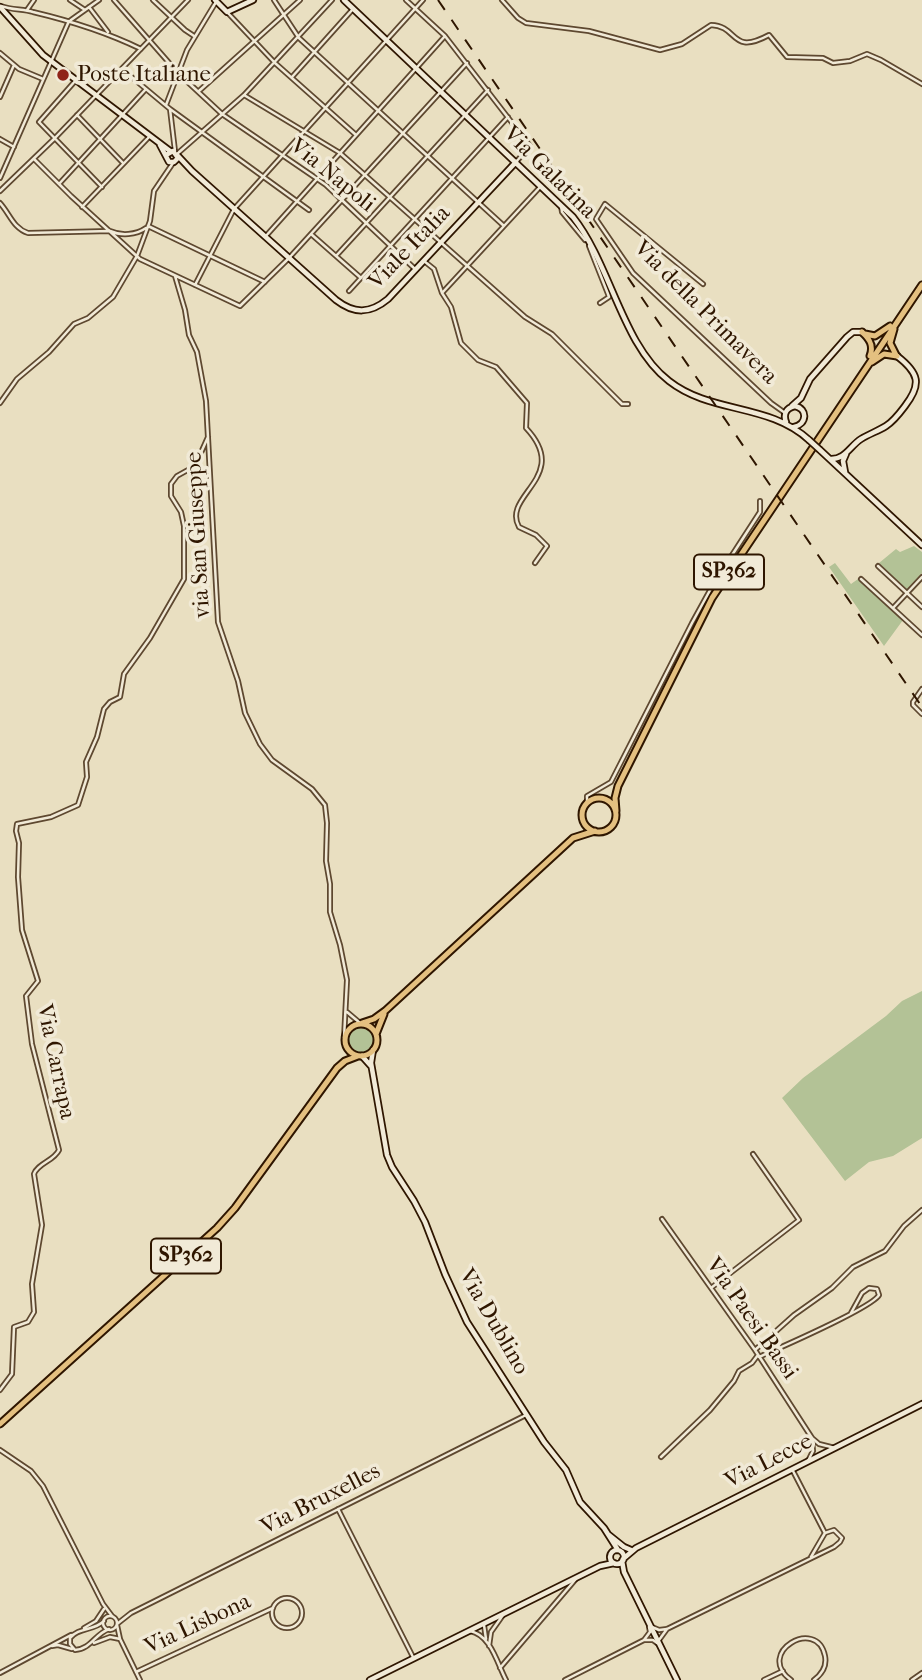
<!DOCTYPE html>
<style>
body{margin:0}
canvas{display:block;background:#e9dfc1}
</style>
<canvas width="922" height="1680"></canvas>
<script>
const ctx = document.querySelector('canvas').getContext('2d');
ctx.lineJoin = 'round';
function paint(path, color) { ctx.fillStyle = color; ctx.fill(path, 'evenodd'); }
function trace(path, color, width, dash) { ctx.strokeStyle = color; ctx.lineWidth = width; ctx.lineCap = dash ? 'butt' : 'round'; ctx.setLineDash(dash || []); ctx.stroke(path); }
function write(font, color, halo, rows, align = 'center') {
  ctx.font = font + ' "IM FELL French Canon",serif'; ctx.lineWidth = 7; ctx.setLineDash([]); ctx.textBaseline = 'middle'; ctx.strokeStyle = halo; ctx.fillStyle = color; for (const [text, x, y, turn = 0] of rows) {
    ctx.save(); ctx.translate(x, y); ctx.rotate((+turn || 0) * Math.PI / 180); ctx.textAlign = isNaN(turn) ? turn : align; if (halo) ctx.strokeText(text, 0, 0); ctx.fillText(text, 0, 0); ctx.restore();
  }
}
paint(new Path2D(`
 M914,546L922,552V573L906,590L879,563L896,549L900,552Z
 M835,563L851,584L858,579L903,620L884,646L829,567Z
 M922,991V1138L893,1156L869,1162L845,1181L782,1098L803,1078L886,1016L902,1001Z
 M346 1040a14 14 0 1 1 28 0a14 14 0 1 1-28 0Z`), '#b3c296');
const street = new Path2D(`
 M70,0L85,10
 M114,0L178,73L222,114L326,185L416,270
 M153,0L185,30L194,36
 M274,0L299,38L504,226
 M406,0L445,36L530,146L516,162
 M502,0L518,18L526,23L589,31L660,50L682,44L711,25C739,26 730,56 769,35L787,57L823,58L833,63L850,61L867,54L881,60L922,84
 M1,6C12,10 23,9 33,12C71,21 106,32 141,49
 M89,7L108,32
 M27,10L34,0
 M227,12L275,63L356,135
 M71,20L99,0
 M0,53L19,69L43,79
 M122,69L170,109L309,210
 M292,77L353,9
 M76,80L39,122L102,187
 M199,91L300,0
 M244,95L340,153L525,317L552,334L622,404H628
 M0,97L14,65
 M166,105L187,50L216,2
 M170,109L175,151
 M77,115L123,163
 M0,139L14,147
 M177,154L244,95L332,0
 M34,159L71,196L140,259L240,306L289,258L467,63
 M0,178L69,21
 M59,184L146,89
 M0,191L54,139L188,0
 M0,203C10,214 13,228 28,233L110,231C121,236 136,235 146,228
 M561,206L562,212L585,240
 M82,207L150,136
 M148,226L265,282
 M311,234L361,278
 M265,237L445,36
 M589,246L608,294L609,297L600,303
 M336,256L488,90
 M424,261L434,269L442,293L451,307L461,343L478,360L496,367L527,403L526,428C572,477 501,495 519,527L536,535L547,546L535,563
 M175,276L185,310L189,335L197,352L206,401L218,622L238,681L245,713L260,744L272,760L312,789L325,805L327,823L326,861L330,884V912L340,945L347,980L344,1038
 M703,284L605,204L596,219L633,273L771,403L785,413
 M195,285L234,209L423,0
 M349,291L508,117
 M442,293L541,186
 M0,403L17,379L49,352L74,324L88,318L113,297L137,256L150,221L154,191L173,163
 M878,566L922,607
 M861,579L922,635
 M893,608L922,577
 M922,689L913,702V705L922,714
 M587,803V796L611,782L692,623L714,583L760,512V501
 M347,1012L360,1023
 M662,1219L755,1350L812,1438L819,1444L835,1448
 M711,1288L799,1220L753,1154
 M755,1350L794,1315L832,1288L853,1267L885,1251L904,1226L922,1210
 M759,1357C779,1348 872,1308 879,1295L877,1289L869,1288L862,1293L851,1313
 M0,1390L12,1374L14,1327L28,1322L34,1312L32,1284L42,1225L34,1174C38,1163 54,1161 59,1150L32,1044L26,996L38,981L22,930L18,877L19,843L16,831L17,824L51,817L78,805L87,777L86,762L97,737L104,709L110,702L120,697L124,674L150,638L184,579V526L181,512L171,496V484L177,476L195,466L208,437
 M0,1450L31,1471L43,1486L103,1604L112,1616
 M661,1457L710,1410L734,1381L739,1371L752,1363L758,1355
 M808,1461L813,1451L812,1438
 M793,1471L825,1533
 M338,1509L413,1657
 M272 1613a15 15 0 1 1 30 0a15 15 0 1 1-30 0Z
 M103 1623a7 7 0 1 1 14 0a7 7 0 1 1-14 0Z
 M104,1621C94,1631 79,1627 70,1638V1644L75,1650C91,1649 95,1634 109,1629
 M117,1624L131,1613L526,1415
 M117,1625L120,1639L140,1680
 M484,1625L486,1639
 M652,1627L659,1630L667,1629L834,1547L840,1542L842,1538L834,1530L825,1533L811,1557
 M84,1628L96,1621L104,1609
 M470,1631C491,1635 497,1663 506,1680
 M644,1640L650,1632L649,1627
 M644,1640H653L657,1643
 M659,1640L667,1629
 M94,1643L110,1637L120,1639
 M52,1646L58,1645L72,1649
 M489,1646L491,1632L503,1615
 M500,1668L575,1580
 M136,1672L273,1608
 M0,1673L71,1635
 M565,1680L644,1640
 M764,1680L783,1671
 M791,1680C754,1653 817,1616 825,1656C827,1666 822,1674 814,1680
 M912,1680L922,1673`);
const secondary = new Path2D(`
 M215,0L227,12L253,0
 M344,0L573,217C611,265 622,345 669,381C711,414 769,403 809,440
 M0,7L43,55L170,151
 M160,145L169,162H174L178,158L173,151L166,155
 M178,156L192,171L336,300C354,314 370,314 388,299L516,162
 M792,406L801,398L810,379L847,337L853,332H862
 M786,422C783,414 786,408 795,406C808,409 807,424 794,427
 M820,450L922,545
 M830,459C845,460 850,446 861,439C869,434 878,431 886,426C894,421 899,414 905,406C922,384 919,373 897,356
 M845,472L843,461L846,454
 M373,1050L371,1063L387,1155L392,1167L414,1201L425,1222L445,1274L467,1322L544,1442L566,1470L580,1502L604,1528L618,1550
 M362,1056L371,1066
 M609,1535L624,1547L631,1550
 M610 1557a7 7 0 1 1 14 0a7 7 0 1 1-14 0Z
 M623,1559L636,1548L922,1404
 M622,1561L624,1572L677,1680
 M370,1680L600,1566L614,1563`);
const primary = new Path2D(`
 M894,329L890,343L896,355
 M862,332C870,339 874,346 870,356
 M865,334L875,336L890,326
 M872,362L884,354L897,356
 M582 815a17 17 0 1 1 34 0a17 17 0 1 1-34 0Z
 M616,811L615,798L618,786L712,598L922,285
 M362,1023L374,1019L385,1011L573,838L595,831
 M345 1040a16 16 0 1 1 32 0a16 16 0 1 1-32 0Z
 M376,1034L384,1014
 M0,1424L217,1228L235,1208L337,1068L345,1061L358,1056`);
trace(street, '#5e4830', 6);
trace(secondary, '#2f1600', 8);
trace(primary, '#2f1600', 9);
trace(street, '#f1ead7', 2.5);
trace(secondary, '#f1ead7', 4.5);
trace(primary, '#e4c080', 5);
trace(new Path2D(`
 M438,0L922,707`), '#2f1600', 2, [12, 12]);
const secondaryBridge = new Path2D(`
 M809,440L820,450`);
trace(secondaryBridge, '#2f1600', 8, []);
trace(secondaryBridge, '#f1ead7', 4.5);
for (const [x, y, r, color] of [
 [63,75,7,"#8f2418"]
]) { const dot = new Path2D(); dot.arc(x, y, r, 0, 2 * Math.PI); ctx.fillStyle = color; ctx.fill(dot); trace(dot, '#f1ead7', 2.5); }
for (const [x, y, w] of [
 [729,572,70],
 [186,1256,70]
]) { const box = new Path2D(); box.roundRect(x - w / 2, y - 17.5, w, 35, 5); ctx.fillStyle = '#f1ead7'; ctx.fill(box); trace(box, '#2f1600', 2); }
write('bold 21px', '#2f1600', null, [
 ["SP362",729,572],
 ["SP362",186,1256]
]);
write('23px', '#2f1600', '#f1ead7', [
 ["Poste Italiane",77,75]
], 'left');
write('23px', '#2f1600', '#f1ead7', [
 ["Via Galatina",549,173,45],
 ["Via Napoli",332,176,39],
 ["Viale Italia",410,248,-46],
 ["Via della Primavera",705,313,45],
 ["via San Giuseppe",199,535,-93],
 ["Via Carrapa",55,1062,78],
 ["Via Paesi Bassi",751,1319,55],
 ["Via Dublino",493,1322,60],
 ["Via Lecce",769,1462,-27],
 ["Via Bruxelles",321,1500,-27],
 ["Via Lisbona",198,1625,-25]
]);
</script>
